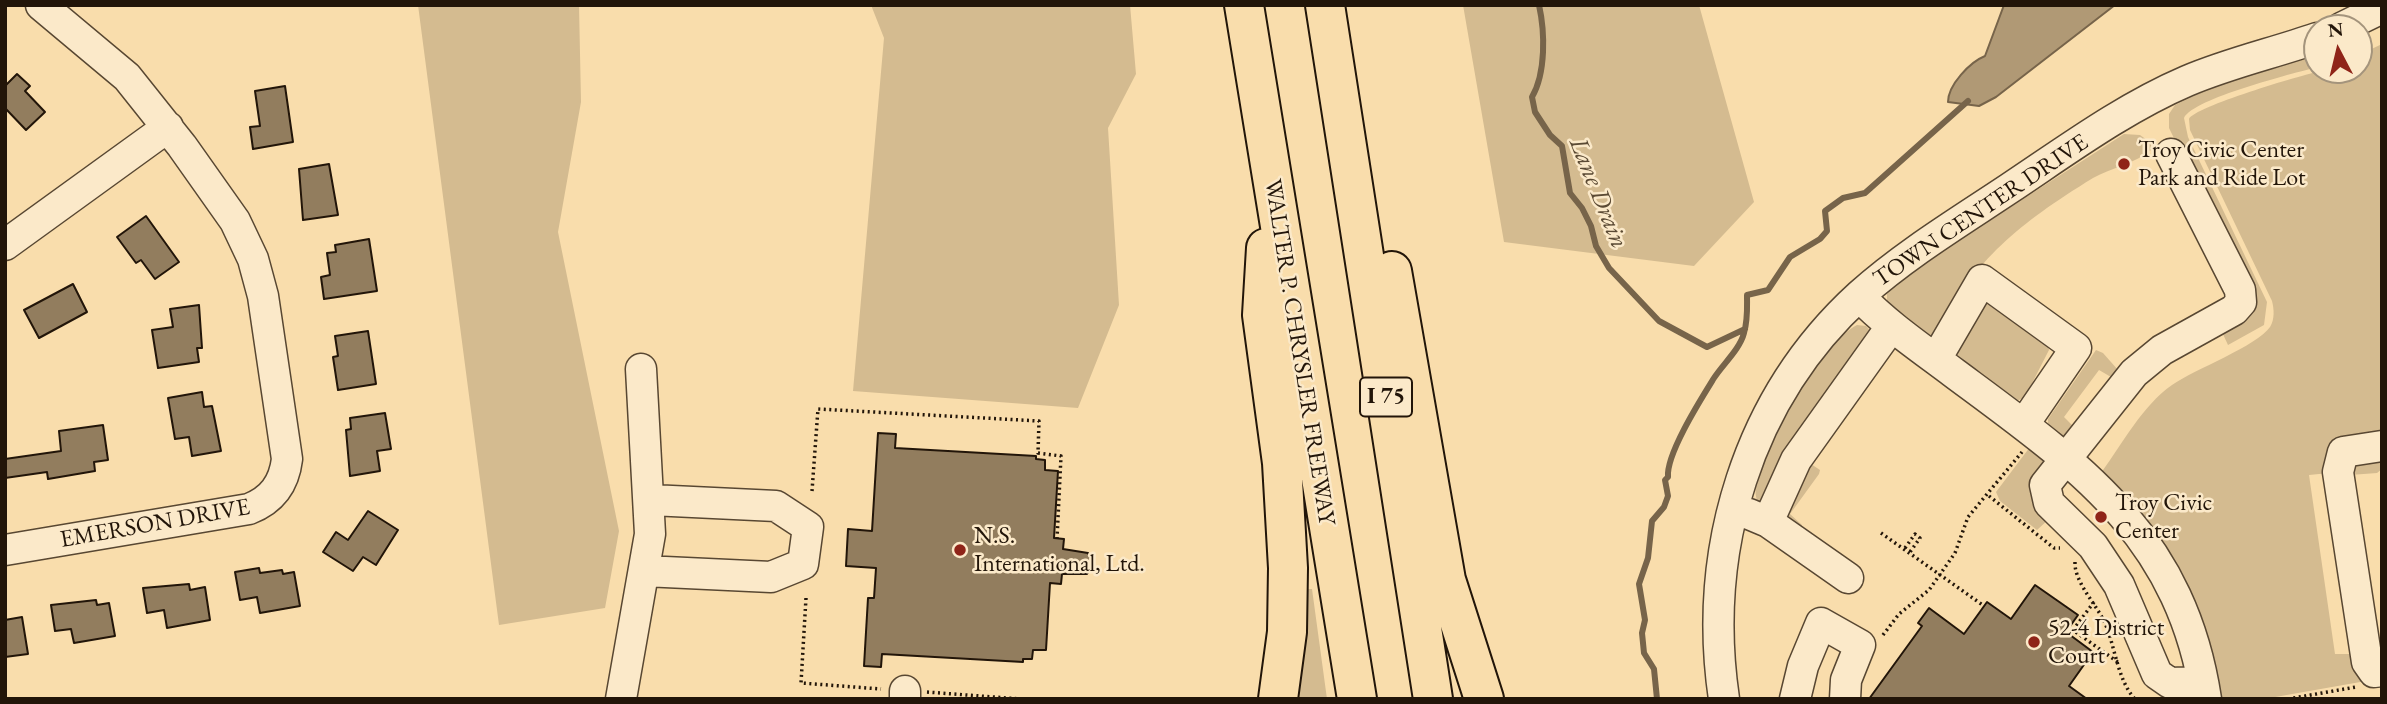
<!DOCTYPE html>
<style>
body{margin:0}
#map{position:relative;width:2387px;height:704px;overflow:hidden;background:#f9ddac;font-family:"EB Garamond",serif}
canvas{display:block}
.frame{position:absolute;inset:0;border:7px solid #221509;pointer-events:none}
.north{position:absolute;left:2303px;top:14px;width:70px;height:70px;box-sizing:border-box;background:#fbe9c9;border:2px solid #a4947c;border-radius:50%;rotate:353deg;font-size:19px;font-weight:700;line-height:28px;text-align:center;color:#221509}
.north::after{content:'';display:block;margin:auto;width:24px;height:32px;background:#8f2418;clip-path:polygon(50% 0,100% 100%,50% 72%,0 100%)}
</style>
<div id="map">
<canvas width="2387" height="704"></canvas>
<div class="frame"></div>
<div class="north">N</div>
</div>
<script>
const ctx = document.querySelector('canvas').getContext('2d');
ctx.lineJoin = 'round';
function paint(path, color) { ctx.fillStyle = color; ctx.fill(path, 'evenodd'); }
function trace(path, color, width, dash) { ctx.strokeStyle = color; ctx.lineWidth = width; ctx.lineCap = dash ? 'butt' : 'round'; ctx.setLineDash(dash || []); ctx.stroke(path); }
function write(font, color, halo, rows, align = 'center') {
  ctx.font = font + ' "EB Garamond",serif'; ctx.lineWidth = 5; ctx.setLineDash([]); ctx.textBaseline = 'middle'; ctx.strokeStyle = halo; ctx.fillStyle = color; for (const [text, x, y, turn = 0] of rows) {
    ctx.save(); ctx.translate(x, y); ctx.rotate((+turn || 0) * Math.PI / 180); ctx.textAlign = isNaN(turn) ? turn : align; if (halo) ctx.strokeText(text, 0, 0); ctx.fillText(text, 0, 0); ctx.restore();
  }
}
paint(new Path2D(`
 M418,5H579L581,102L558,232L619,531L605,608L499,625Z
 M871,5H1130L1136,74L1108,128L1119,305L1078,408L853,391L884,38Z
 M1463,5H1699L1754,202L1694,266L1504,242Z
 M2382,44V438L2329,473L2309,475L2335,654H2352L2366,681L2264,699H2217L2101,473C2123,443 2142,406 2172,385C2195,369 2257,346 2270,327C2275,319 2274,309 2272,301L2190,130L2189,119C2194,107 2301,75 2321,71C2333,68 2347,70 2359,70V55Z
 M2317,55V67C2292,74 2194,98 2184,118L2188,137L2267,302L2264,325L2228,345L2222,332L2242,318L2194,179L2169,128V114L2175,105L2213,87Z
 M2124,134L2140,135L2151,143V150C2136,163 2111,168 2093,178C2017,225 1978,257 1934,335L1928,338L1887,306V294L1892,287L1930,259Z
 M1987,301L2047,344L2049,350L2025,397L2015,402L1955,361L1954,350Z
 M1857,325L1866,326L1873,333L1760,503L1758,502C1741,469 1825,339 1857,325Z
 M2096,350L2103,353L2118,370L2111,377L2099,370L2064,417L2074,427L2064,438L2058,437L2048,426V419Z
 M2030,447L2045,462L2049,519L2037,530L2000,501L1996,492Z
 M2381,461L2382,469L2377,473L2350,475L2349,464Z
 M1808,462L1820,470L1819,474L1790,514L1802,525L1801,528L1781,515Z
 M1306,589H1312L1327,699H1299Z`), '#d4bb90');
const water = new Path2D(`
 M2004,5H2115L1996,97L1979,106L1948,102C1948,85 1970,62 1985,56Z`);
paint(water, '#b09975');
trace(water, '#77644a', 2);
trace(new Path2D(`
 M1539,5C1545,32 1546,73 1532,97L1535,112L1550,135L1562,146L1570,193L1582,208L1591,226L1596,246L1609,268L1659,321L1707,347L1745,329
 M1657,699L1654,669L1644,653L1642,633L1645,620L1639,584L1648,558L1652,521L1664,507L1668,496L1665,480L1668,477C1666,454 1701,399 1714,378C1723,364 1740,349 1744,333C1748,319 1747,308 1747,295L1768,290L1790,257L1820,239L1827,231L1825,211L1843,198L1865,193L1968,101`), '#77644a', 6);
const building = new Path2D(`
 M17,74L30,86L25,91L45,112L26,130L5,108V86Z
 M285,86L293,142L253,149L250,127L260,126L255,91Z
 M329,164L338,215L303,220L299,169Z
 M146,216L179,262L155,279L141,260L136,263L117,237Z
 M369,239L377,291L324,299L321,277L330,275L327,253L336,252L335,245Z
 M73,284L87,312L39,338L24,310Z
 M199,305L202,348H197L199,362L158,368L152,330L173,327L170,309Z
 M368,331L376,384L338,390L333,357L338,356L335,336Z
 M202,392L204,407L212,406L221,451L192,456L189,437L175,439L168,398Z
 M385,413L391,449L377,451L380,471L350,476L346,430L351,429L350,418Z
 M103,425L108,460L94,462L95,471L48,479L47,472L5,478V459L61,451L59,431Z
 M878,433L896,434L895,448L1036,456V459L1045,460V470L1058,471L1054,538L1064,539L1063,549L1088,553L1093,564L1087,574H1062L1061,584L1050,583L1046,650H1033L1032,659H1023V662L882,654L881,667L864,666L868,598H874L876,568L846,566L848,529L872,531Z
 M368,511L398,530L376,565L363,557L353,571L323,552L336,532L348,540Z
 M259,568L260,573L282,570L283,574L294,572L300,606L260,613L257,597L240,600L235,572Z
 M189,584L190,590L205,587L210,620L167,628L164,610L147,613L143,588Z
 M2035,585L2078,615L2066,632L2093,652L2069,686L2087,699H1869L1922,626L1918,623L1929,608L1964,634L1987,602L2011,619Z
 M96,600L97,605L109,603L115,636L74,643L71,629L55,631L51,605Z
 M22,617L28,654L5,657V620Z`);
paint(building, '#927d5e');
trace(building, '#221509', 2);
const minor = new Path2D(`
 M2341,28L2382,8
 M2171,154L2240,290L2241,302L2234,310L2162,350L2134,373L2045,485L2049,503L2093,546L2119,585L2157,674L2170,683L2203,682
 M5,245L168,127
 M1859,296C1888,326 1921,348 1954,373C2078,465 2181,534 2206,699
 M1936,359L1982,280L2076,348L2024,424
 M2382,446L2343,452L2338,472L2367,662L2374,672L2382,671
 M1749,514L1768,522L1848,578
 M1768,522L1796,460L1891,327
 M5,550L249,509C272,500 284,484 287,459L263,296L253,259L235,221L182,146L127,77L41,5
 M644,571L771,577L803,564L808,527L776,506L651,500
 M621,699L650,534L641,369
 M905,699V691
 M1724,699C1702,550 1747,398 1860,295C1906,254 1959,222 2010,188C2067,150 2124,108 2187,81C2229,63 2274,53 2317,38
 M1795,699L1803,666L1821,623L1860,645L1846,680L1845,699`);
const highway = new Path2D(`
 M1244,5L1357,699
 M1325,5L1433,699
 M1266,248L1262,315L1282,463L1288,568L1287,632L1278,699
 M1392,271L1446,580L1484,699`);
trace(minor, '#584732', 33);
trace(highway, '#221509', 42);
trace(new Path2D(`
 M812,491L818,409L1039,421L1038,453L1061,456L1057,539
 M1989,496L2054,548H2060
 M1881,533L1984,606
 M1905,548L1915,534L1920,538L1910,552
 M2075,562C2074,581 2095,603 2104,621C2115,644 2117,680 2135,699
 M806,598L801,683L881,689
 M2094,602L2073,630L2119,663
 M1883,635L1899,614L1929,590L1955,553L1968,517L2022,452
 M927,692L1020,699
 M2288,699L2356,687`), '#221509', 3.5, [2, 3.5]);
trace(minor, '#fbe9c9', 30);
trace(highway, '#f9ddac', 38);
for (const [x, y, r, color] of [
 [2124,164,7,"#8f2418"],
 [2101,517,7,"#8f2418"],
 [960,550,7,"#8f2418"],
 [2034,642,7,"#8f2418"]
]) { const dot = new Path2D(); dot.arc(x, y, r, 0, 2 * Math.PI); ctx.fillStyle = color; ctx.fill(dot); trace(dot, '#fbe9c9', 2.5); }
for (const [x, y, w] of [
 [1386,397,52]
]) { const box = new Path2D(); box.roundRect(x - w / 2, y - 19.5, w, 39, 5); ctx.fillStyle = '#fbe9c9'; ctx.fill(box); trace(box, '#221509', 2); }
write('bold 23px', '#221509', null, [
 ["I 75",1386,397]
]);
write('24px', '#221509', '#fbe9c9', [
 ["Troy Civic Center",2138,150],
 ["Park and Ride Lot",2138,178],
 ["Troy Civic",2115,503],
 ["Center",2115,531],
 ["N.S.",974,536],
 ["International, Ltd.",974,564],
 ["52-4 District",2048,628],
 ["Court",2048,656]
], 'left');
write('24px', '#221509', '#fbe9c9', [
 ["TOWN CENTER DRIVE",1981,211,-34],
 ["WALTER P. CHRYSLER FREEWAY",1299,352,81],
 ["EMERSON DRIVE",155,524,-10]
]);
write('italic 26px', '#5b4a34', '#fbe9c9', [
 ["Lane Drain",1598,193,68]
]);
</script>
